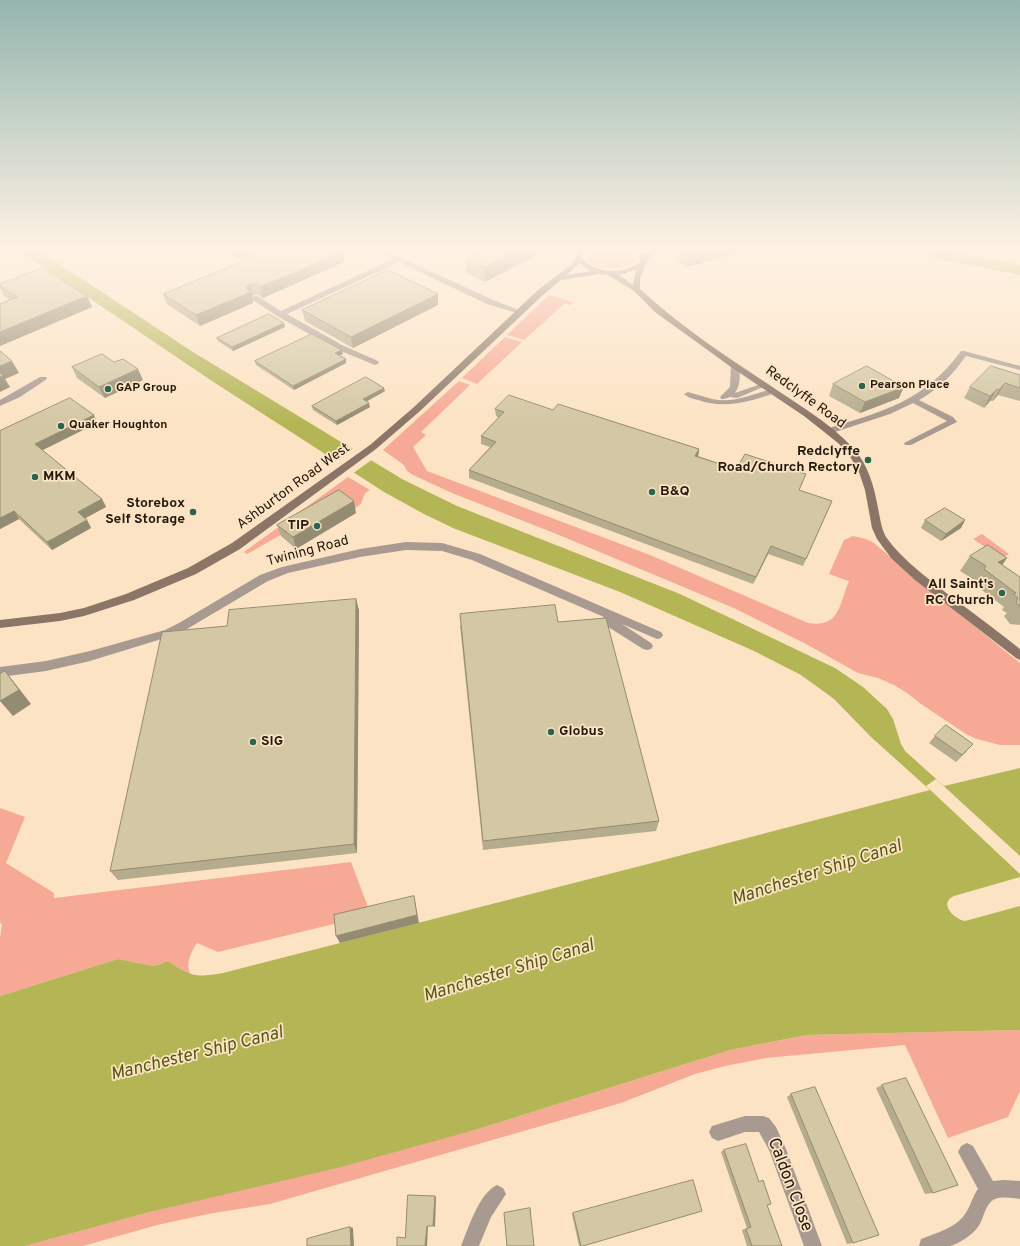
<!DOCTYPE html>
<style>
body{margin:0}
canvas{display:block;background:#fce3c4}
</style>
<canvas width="1020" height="1246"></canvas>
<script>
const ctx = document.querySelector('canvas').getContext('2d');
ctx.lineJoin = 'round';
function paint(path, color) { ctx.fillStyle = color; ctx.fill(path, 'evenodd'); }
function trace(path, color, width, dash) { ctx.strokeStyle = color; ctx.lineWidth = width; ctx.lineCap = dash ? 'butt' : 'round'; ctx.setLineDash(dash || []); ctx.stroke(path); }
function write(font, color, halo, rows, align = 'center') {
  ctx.font = font + ' Overpass,sans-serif'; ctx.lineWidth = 3.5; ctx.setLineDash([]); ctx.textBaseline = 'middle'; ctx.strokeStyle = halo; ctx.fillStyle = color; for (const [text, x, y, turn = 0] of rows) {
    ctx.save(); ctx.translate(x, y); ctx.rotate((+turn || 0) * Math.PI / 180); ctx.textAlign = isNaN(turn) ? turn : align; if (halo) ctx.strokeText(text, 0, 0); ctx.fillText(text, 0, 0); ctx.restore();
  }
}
paint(new Path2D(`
 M597,248C610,248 628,244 636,257V261C626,272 581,272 588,253Z
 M549,295L573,302L570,305L565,303L524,340L507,335Z
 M505,337L522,342L477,384L462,378Z
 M459,381L470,385L421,432L426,435L413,447L427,471L650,555L808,623C840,628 839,605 849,581L829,574L844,540L853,536L866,539L874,543L910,574L1020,663V745H1000L977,739L966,734L921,704L907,693L894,685L878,678L858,673L806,644L736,609L559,535L452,493L413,475L407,471L404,465L383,450Z
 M348,477L370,490L365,493L361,504L354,509L342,500L247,554L244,552Z
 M982,534L1009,554L1003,557L997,555L973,539Z
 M0,808L25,817L6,863L54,893V898L351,862L371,915L218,952L197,943C190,954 186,962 190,974L167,961L161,964L153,966L118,959L0,996V938L2,924L0,923Z
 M1020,1030V1091L1008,1117L948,1138L905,1045L766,1058L725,1066L695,1074L621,1103L270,1204L208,1214L157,1225L83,1246H25L150,1212L478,1129L730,1050L807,1035Z`), '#f6a994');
paint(new Path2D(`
 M15,248H35L193,352L402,479L457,506L680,594L835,668L863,687L887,709L893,719L901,744L905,751L944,786L1020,768V877L954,896C938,903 954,919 965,921L1020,906V1030L807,1035L730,1050L478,1129L341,1167L150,1212L25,1246H0V996L118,959L153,966L161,964L167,961C193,976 193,978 223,973L648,864L930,790L871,737L834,699L801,675L754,651L620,592L453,528L424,514L384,492L212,381Z
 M933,248L1020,265V275L929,257Z`), '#b4b656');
paint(new Path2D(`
 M354,448L373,459L352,474L333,462Z
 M936,779L1020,856V874L926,786Z`), '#fce3c4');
paint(new Path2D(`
 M372,248H380L493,300L524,312L520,314L487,304L399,262L287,314L342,345L378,361L379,363L375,365L336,349L277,316L250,298L254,296H257L281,311L393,259Z
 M961,351H964L1020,366V370L966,356C953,374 939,389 919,400L953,417L957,422L911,445H905L904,443L947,421L913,403L890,414L832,433L829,434L825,431L826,429C883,411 924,402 961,351Z
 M731,363H737C741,373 741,384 735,393L764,383L768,385L737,398L730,397L724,399H721L720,397L730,387Z
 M40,377H46L47,379L20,397L0,406V400Z
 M772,389L776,391L775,393C749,402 725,409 698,400C693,399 687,397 684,394L688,392C696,394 704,397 712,399C733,404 752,394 772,389Z
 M406,542L442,543L480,554L661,632L663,635L661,638L657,639L622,624L651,643L653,646L651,649L647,650L643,649L602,623L601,620L604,617L472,560L442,551L406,550L360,557L288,573L268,581L187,629L168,637L90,661L46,671L0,677V667L46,661L90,651L165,630L179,623L260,575L282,567L360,549Z
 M745,1116H763L769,1118L776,1127L786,1149L822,1246H804L769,1150L759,1132H745L718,1141L712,1138L709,1132L712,1126Z
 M967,1143L973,1146L993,1181L1004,1180L1020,1181V1199C1013,1198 1003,1196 995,1199C985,1203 984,1219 978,1227C972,1235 960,1243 950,1246C941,1246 928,1246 919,1246L921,1239C936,1233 956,1228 965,1214C971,1206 972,1197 978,1189L958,1152L961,1146Z
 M497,1185L503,1188L506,1194L491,1217L479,1246H461C468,1229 479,1193 497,1185Z`), '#a99a91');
paint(new Path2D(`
 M577,248H583L582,258C597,274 623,275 640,262L639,255L631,248H638L646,255L653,248H660L647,261L640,278V289C679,325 724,355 768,384C797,404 829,422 853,448C868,464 874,486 878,508C880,517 881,528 886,537C903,561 928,578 950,596C974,613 997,631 1020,649V660L1016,658L915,580L891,558L877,539L872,528L865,490L859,472L848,453L838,443L804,416L731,367L655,312L634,291L608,275L599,274L561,280L544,294L420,411L376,449L240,549L196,574L134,600L84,616L60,621L0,628V620L60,613L84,608L126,594L188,568L232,543L370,445L414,407L538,290L571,265L576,258ZM579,263L590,271L567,275L576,267ZM636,270L633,285L619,275Z`), '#8a7567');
paint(new Path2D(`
 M221,248H335L343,252L344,262L263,298L258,295H253L252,296L253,303L200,326L167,304L163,294L242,261L221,249Z
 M395,248H408L401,251Z
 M488,248L485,282L466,273V259Z
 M677,248H745L744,251L687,267L676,259Z
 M0,284L87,296L92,307L0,346V304L10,300L4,296L0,288Z
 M438,305L353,348L305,321L302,310Z
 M284,323L285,327L233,351L218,341L217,338Z
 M343,354L339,356L346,359V363L294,390L256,365L255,361Z
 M114,362L143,380L105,398L77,378L72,367Z
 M1020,375V401L998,395L993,401H990L984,408L964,398L970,387Z
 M833,384L899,398L860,413L829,396Z
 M385,391L367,401L370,407L337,425L313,410L312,406Z
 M495,409L553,410L699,449L698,456L736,469L803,482L799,490L832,501L803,566L768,554L753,584L469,478V470L490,447L481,444V436L499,418L496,416Z
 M97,423L42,450L102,499L106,507L85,518L87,520L91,528L52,550L19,519L0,529V431Z
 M356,513L296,549L281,536L277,525Z
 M925,520H965L961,528L941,541L921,528Z
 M970,556L1002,565L1020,577V625L1010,624L1004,616L1007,613L1002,610L1004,607L974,584L976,581L960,571Z
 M356,599L359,611L357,853L118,880L110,871L227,626Z
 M558,622L659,821L656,831L483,850L460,625Z
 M935,736L967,751L956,762L929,743Z
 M882,1085L933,1193L925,1194L876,1088Z
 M791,1094L853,1243L847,1244L787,1097Z
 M724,1150L767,1205L782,1246H747L742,1230L747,1228L721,1152Z
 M573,1213L583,1246H579L572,1214Z`), '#b5ab8d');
paint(new Path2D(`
 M401,248H408L401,251Z
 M523,248H551L485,282L484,267Z
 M718,248H745L744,251L687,267L688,256Z
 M343,252L344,262L263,298L260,287Z
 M250,284L253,295L252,296L253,303L200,326L196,315L246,288Z
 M438,294V305L353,348L351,337Z
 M87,296L92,307L0,346V332Z
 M284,323L285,327L233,351L232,347Z
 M342,350L343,354L336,357L335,353Z
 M346,359V363L294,390L293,386Z
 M12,361L19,373L5,379L10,387L0,392V366Z
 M138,369L143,380L105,398L99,387Z
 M1005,383L998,395L993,401L999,390Z
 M904,387L899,398L860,413L865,402Z
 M384,388L385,391L364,403L363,399Z
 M997,389L990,401L984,408L990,396Z
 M369,403L370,407L337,425L336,421Z
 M94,415L97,423L39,452L35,444Z
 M699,449L698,457L695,456Z
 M102,499L106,507L82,520L78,512Z
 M354,501L356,513L296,549L293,537Z
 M14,511L19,519L0,529V518Z
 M87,520L91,528L52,550L47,542Z
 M965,520L961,528L941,541L946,534Z
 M771,546L768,554L753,584L756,577Z
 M1007,558L997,573L998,562Z
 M356,599L359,611L357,853L354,844Z
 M5,671L17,686L31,704L13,716L0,701Z
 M414,896L419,923L340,943L336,936Z
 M435,1196L436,1198L435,1227L433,1226Z
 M427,1226L428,1227L427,1246H425Z
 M350,1227L353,1228L354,1246H351Z`), '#948b73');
const building = new Path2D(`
 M235,248H335L343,252L260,287L255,284H250L246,288L251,292L196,315L163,294L252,258Z
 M488,248H523L484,267L466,259Z
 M677,248H718L688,256Z
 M43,268L87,296L0,332V304L17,297L0,286V284Z
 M388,270L438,294L351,337L302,310Z
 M269,314L284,323L232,347L217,338Z
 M312,334L342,350L335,353L346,359L293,386L255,361Z
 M0,351L12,361L0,366Z
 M102,354L114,362L123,359L138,369L99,387L72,367Z
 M867,366L904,387L865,402L833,384Z
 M991,366L1020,375V388L1005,383L999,390L997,389L990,396L970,387Z
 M0,373L3,376L0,377Z
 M366,377L384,388L363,399L369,403L336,421L312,406Z
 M509,395L553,410L558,404L699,449L695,456L736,469L745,454L806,474L799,490L832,501L806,559L771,546L756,577L469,470L496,442L481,436L504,412L495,409Z
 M70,398L94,415L35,444L102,499L78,512L87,520L47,542L14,511L0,518V431Z
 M339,490L354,501L293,537L277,525Z
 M945,508L965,520L946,534L925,520Z
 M988,545L1007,558L998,562L1020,577V607L1016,602L1018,598L1013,594L1016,593L984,569L986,566L970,556Z
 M356,599L354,844L110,871L162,632L227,626L229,610Z
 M555,605L558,622L606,618L659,821L483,841L460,614Z
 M5,671L19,690L0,701V674Z
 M946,725L973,744L962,755L935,736Z
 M414,896L417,915L336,936L334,915Z
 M906,1078L958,1185L933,1193L882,1085Z
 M815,1087L879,1235L853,1243L791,1094Z
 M746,1144L759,1182L763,1180L771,1204L767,1205L782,1246H752L746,1229L751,1227L724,1150Z
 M693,1180L702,1211L583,1246H581L573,1213Z
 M408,1195L435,1196L433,1226H427L425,1246H397V1237L405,1238Z
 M530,1208L534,1246H507L504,1213Z
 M350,1227L351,1246H307V1239Z`);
paint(building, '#d3c7a4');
trace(building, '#948b73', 1);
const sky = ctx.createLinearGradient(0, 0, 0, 422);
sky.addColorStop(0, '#93b5ae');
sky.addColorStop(0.59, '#fef2e4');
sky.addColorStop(1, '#fef2e400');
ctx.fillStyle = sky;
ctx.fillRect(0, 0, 1020, 422);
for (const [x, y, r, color] of [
 [862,386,4,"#2b654f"],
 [108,389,4,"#2b654f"],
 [61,426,4,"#2b654f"],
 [868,460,4,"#2b654f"],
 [35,477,4,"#2b654f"],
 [652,492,4,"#2b654f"],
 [193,512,4,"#2b654f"],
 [317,526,4,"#2b654f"],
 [1002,593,4,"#2b654f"],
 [551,732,4,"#2b654f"],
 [253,742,4,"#2b654f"]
]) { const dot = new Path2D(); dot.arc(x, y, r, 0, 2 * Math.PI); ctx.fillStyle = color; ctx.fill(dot); trace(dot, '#fce3c4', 1.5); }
write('bold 12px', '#221a0e', '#fce3c4', [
 ["Pearson Place",870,386],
 ["GAP Group",116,389],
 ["Quaker Houghton",69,426]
], 'left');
write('14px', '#221a0e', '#fce3c4', [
 ["Redclyffe Road",805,398,36],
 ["Ashburton Road West",294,487,-36],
 ["Twining Road",308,552,-15]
]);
write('bold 14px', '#221a0e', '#fce3c4', [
 ["Redclyffe",860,452],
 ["Road/Church Rectory",860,468],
 ["MKM",43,477,"left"],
 ["B&Q",660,492,"left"],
 ["Storebox",185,504],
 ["Self Storage",185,520],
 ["TIP",309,526],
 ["All Saint's",994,585],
 ["RC Church",994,601],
 ["Globus",559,732,"left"],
 ["SIG",261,742,"left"]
], 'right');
write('17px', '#221a0e', '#fce3c4', [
 ["Caldon Close",789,1185,69]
]);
write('italic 18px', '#595912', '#fce3c4', [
 ["Manchester Ship Canal",817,874,-18],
 ["Manchester Ship Canal",509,972,-17],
 ["Manchester Ship Canal",197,1055,-14]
]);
</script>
